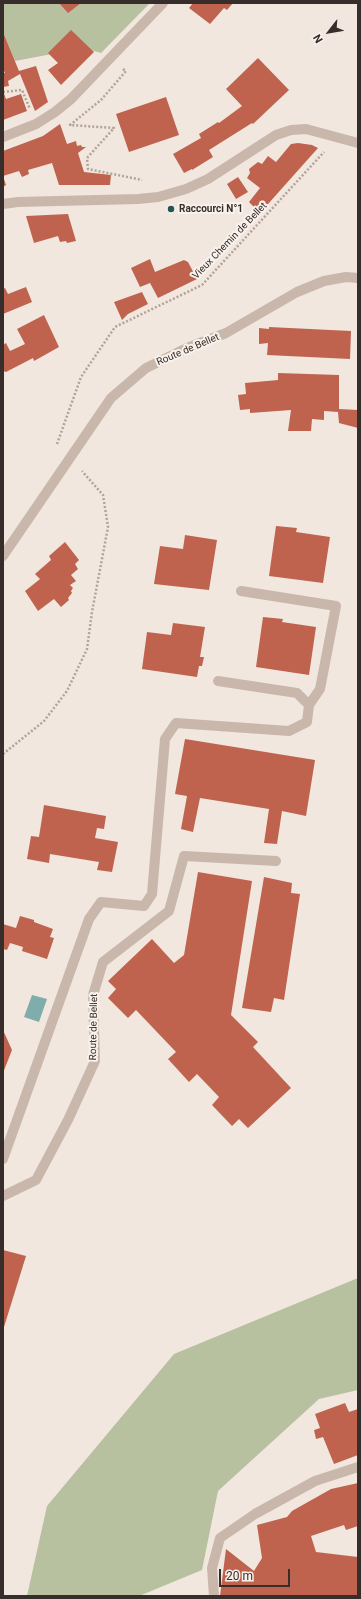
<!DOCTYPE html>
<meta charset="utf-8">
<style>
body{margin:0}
#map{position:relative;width:361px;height:1599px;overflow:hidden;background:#f1e7de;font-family:Roboto,sans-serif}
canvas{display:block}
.frame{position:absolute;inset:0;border:4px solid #372d2a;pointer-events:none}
.north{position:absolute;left:309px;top:12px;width:40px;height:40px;-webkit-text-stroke:3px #f9f1eb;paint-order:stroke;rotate:239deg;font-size:11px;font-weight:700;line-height:16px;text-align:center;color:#372d2a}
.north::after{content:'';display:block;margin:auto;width:14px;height:18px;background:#372d2a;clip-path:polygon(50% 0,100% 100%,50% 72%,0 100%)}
.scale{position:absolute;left:219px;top:1569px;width:71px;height:18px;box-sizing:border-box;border:2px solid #372d2a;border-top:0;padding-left:5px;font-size:12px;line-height:14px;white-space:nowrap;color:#372d2a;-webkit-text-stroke:3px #f9f1eb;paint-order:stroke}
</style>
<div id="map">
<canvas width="361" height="1599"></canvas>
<div class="frame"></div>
<div class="north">N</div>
<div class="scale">20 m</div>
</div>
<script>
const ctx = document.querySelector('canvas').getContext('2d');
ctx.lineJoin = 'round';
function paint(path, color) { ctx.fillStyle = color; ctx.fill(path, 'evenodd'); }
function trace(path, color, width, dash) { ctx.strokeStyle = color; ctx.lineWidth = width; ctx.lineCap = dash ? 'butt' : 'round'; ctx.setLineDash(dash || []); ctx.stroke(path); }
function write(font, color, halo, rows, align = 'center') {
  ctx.font = font + ' Roboto,sans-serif'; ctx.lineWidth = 4; ctx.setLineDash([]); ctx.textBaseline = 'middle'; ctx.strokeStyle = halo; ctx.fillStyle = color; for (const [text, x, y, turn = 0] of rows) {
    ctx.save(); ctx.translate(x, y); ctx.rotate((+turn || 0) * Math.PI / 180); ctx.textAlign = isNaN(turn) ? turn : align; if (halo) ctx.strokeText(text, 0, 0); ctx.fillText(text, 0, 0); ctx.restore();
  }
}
paint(new Path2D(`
 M3,3H150L101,53L84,48L15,61L3,32Z
 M358,1278V1390L319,1399L218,1491L202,1570L139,1596H27L47,1506L174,1354Z`), '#b7c09f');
paint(new Path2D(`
 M32,995L47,999L39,1022L24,1017Z`), '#7fadac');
paint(new Path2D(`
 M59,3H81L68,13Z
 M193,3H233L227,10L224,8L210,24L189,8Z
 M71,30L94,52L61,85L48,70L58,63L48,53Z
 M3,32L19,71L36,66L48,102L35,111L20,74L8,81L9,86L3,87V73H5L3,69Z
 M258,58L289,90L253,124L252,123L209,150L213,157L192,170V169L184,173L173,154L201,138L199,134L218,122L219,123L242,106L226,89Z
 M3,91L6,99L21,94L27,111L3,120Z
 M166,97L179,135L129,152L116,114Z
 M60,124L67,144L76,141L77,146L81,145L82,147H86L78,153L84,172L111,175L110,185H59L52,163L28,170L29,174L22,177L19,171L3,176L6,185L3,187V151L43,136Z
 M298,143L312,145L318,148L260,213L249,202L260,188L247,178L250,173L249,169L258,162L262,164L268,156L276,162L291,144Z
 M238,177L248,192L236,199L227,184Z
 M68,214L76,241L67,243L66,241L60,242L58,236L34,243L26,216Z
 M150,259L155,272L184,260L188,262L197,279L158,298L150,283L140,287L131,268Z
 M26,287L32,302L3,314V289L5,288L8,294Z
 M142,292L148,304L128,314L122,320L114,302Z
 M44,315L59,347L34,361L33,358L6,372L3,371V345L6,343L10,351L25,344L17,329Z
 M269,327L351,331L350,359L267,355L268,343L259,344V328L269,329Z
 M278,373L339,375V409L358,410V428L339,423L338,412L324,411V420L312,419L311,431H288L291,410L250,413V409L240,410L238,395L246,394L245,383L278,380Z
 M276,526L297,528L296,532L330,537L323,583L269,576Z
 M185,535L217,540L209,590L154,584L160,546L183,549Z
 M65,542L79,560L75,564L78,569L71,575L76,581L70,585L73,588L71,591L72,593L68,598L69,600L61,607L54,599L38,611L25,591L40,579L35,574L51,560L49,556Z
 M263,617L283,619L282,622L316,627L309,675L256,667Z
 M173,623L205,627L200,657H204L202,666H199L197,677L142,669L147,632L171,635Z
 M185,739L315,760L306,816L282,811L277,844L264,843L269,809L200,798L193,832L181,829L187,796L175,794Z
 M44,805L106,816L104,829L97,828L95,838L118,842L112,872L97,870L99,862L50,854L49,863L27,859L31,836L39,837Z
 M198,872L252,881L231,1015L258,1042L253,1047L291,1088L248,1128L239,1119L232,1126L212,1105L219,1097L197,1074L189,1082L168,1059L176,1052L136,1010L128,1018L108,998L116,989L108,981L152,939L174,963L184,955Z
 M264,877L292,883L291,893L300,894L284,1000L274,998L271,1012L242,1008Z
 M20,916L34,920V922L53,929L50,937L54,938L47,959L22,951L23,947L10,943L7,950L3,949V924L16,928Z
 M3,1030L12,1050L3,1073Z
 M3,1250L26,1256L4,1327H3Z
 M345,1403L349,1412L358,1409V1455L334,1464L323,1437L316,1439L314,1430L320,1428L315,1414Z
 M358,1483V1526L346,1530L344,1525L311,1536L316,1552L358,1557V1596H220L226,1549L254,1571L262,1558L257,1525L287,1517L292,1511L331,1489Z`), '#bf634f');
trace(new Path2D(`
 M123,69L126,71L101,100L70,125L114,128L87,158L88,169L142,180
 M3,92L22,90L30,109
 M57,444L81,377L115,327L202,285L324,152
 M3,754L44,721L67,691L87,649L92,612L108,527L103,495L82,471`), '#b5a195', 2.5, [2, 2]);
trace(new Path2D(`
 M241,591L336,606L320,689L309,705
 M3,1159L89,919L101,902L144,906L152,894L165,739L176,723L289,731L307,722L309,705L297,693L218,681`), '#c9b7ab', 10);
trace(new Path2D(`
 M3,1196L36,1180L68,1120L95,1061L93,995L103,962L169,911L184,856L276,861
 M214,1596L212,1568L220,1538L255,1514L315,1481L358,1467`), '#c9b7ab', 10);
trace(new Path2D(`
 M3,137L36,124L55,112L71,99L163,3
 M3,204L18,202L138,199L158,197L186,189L208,179L276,135L291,130L306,129L358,143
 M3,556L111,398L146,368L187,348L226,333L297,292L324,281L346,277L358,278`), '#c9b7ab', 10);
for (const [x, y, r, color] of [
 [171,209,4,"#215656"]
]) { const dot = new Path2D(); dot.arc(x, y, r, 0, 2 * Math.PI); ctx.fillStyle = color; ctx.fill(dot); trace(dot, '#f9f1eb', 1.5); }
write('bold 10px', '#372d2a', '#f9f1eb', [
 ["Raccourci N°1",179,209]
], 'left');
write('10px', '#372d2a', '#f9f1eb', [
 ["Vieux Chemin de Bellet",230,241,-46],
 ["Route de Bellet",188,350,-23],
 ["Route de Bellet",94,1027,-89]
]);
</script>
